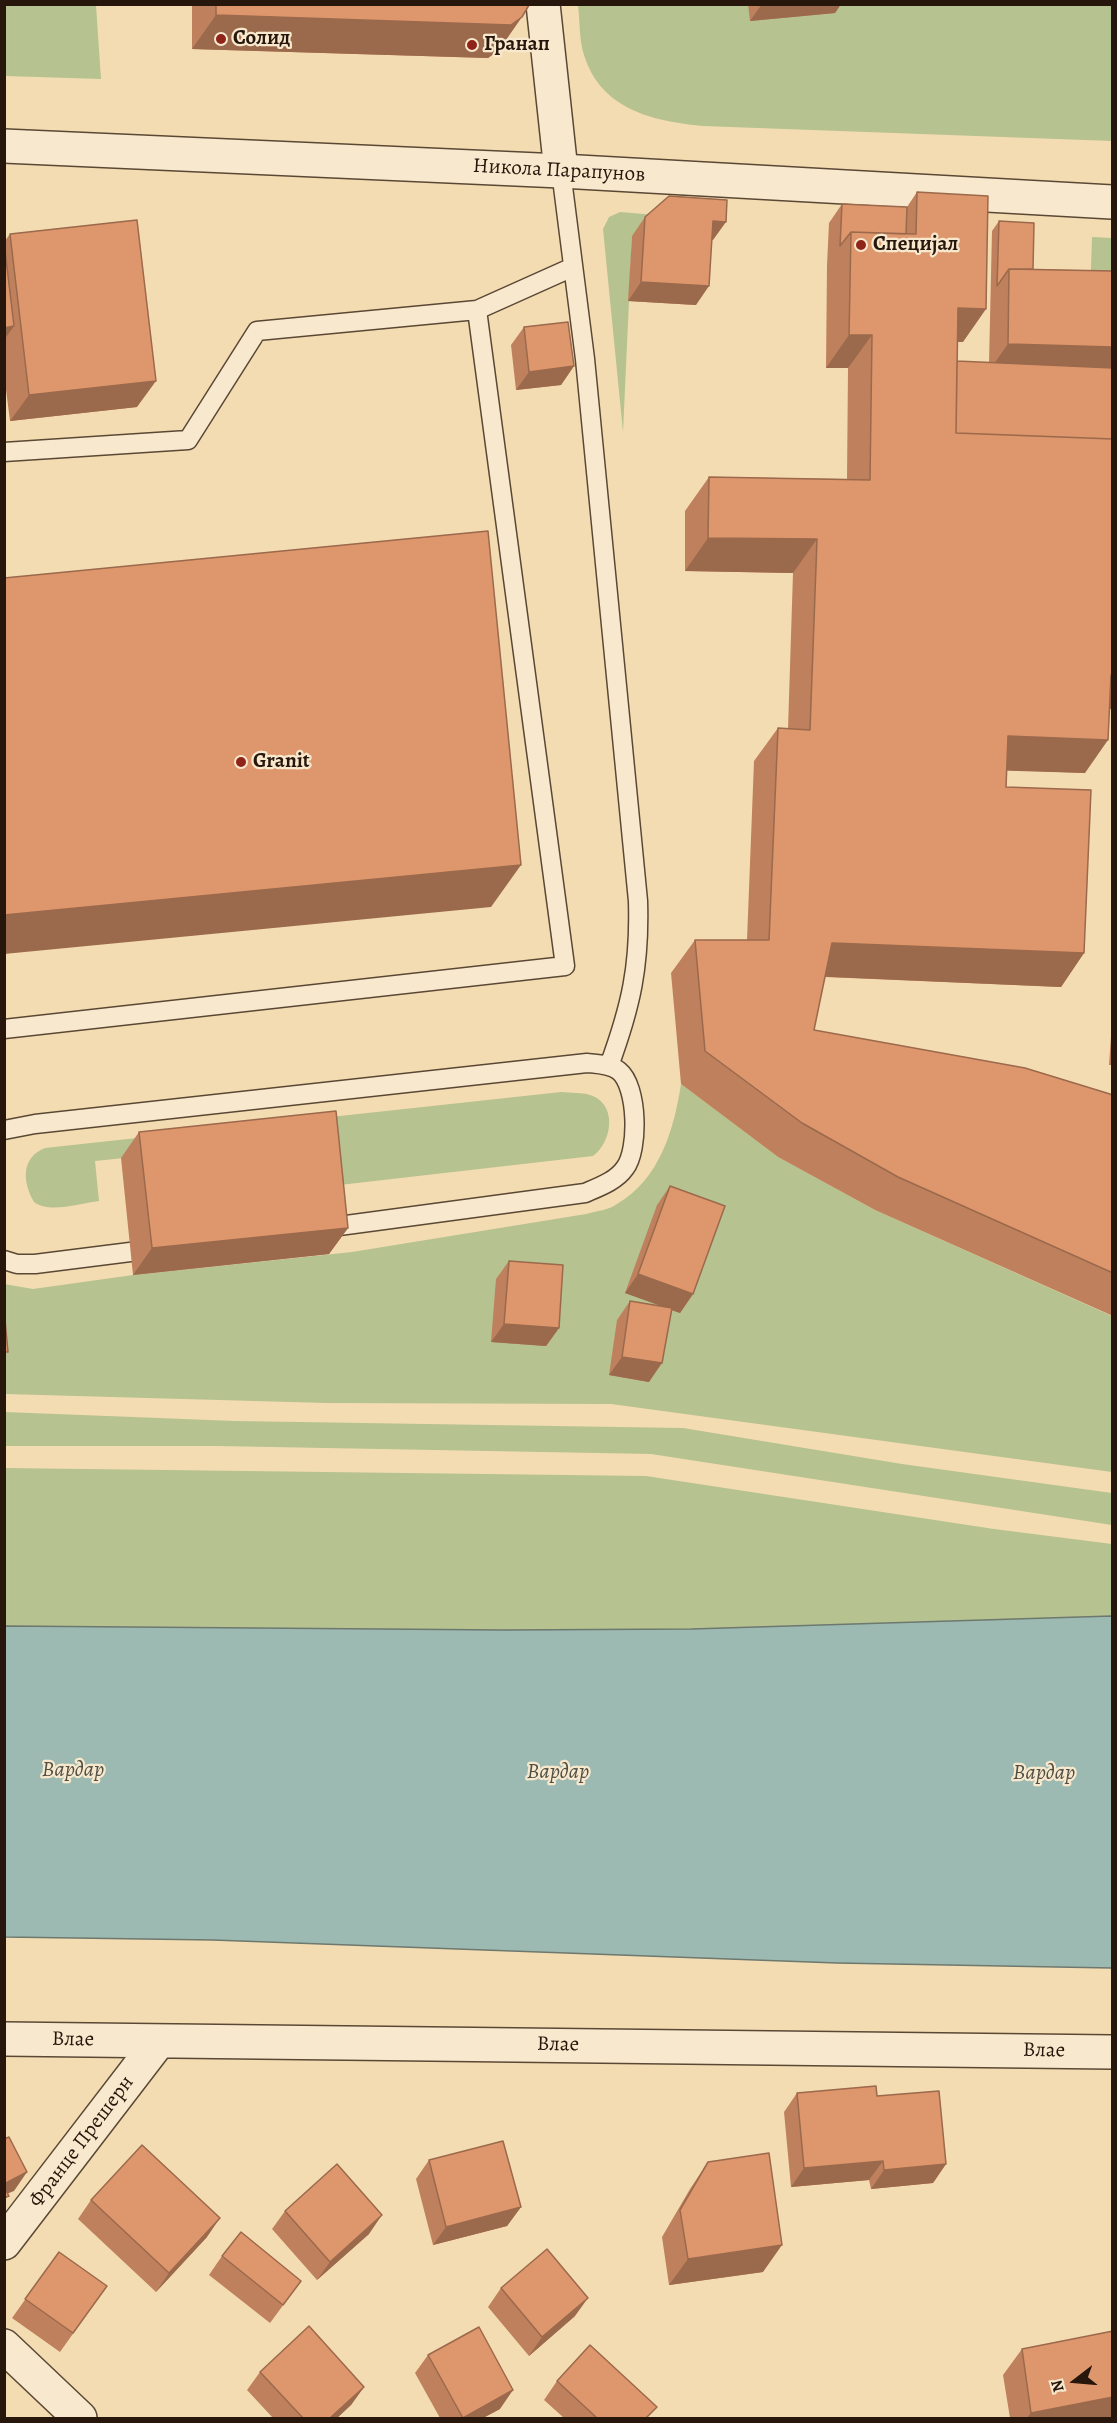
<!DOCTYPE html>
<meta charset="utf-8">
<style>
body{margin:0}
#map{position:relative;width:1117px;height:2423px;overflow:hidden;background:#f4dcb2;font-family:Alegreya,serif}
canvas{display:block}
.frame{position:absolute;inset:0;border:6px solid #26160b;pointer-events:none}
.north{position:absolute;left:1045px;top:2351px;width:60px;height:60px;-webkit-text-stroke:4px #f8e8cd;paint-order:stroke;rotate:254deg;font-size:16px;font-weight:700;line-height:24px;text-align:center;color:#26160b}
.north::after{content:'';display:block;margin:auto;width:21px;height:27px;background:#26160b;clip-path:polygon(50% 0,100% 100%,50% 72%,0 100%)}
</style>
<div id="map">
<canvas width="1117" height="2423"></canvas>
<div class="frame"></div>
<div class="north">N</div>
</div>
<script>
const ctx = document.querySelector('canvas').getContext('2d');
ctx.lineJoin = 'round';
function paint(path, color) { ctx.fillStyle = color; ctx.fill(path, 'evenodd'); }
function trace(path, color, width, dash) { ctx.strokeStyle = color; ctx.lineWidth = width; ctx.lineCap = dash ? 'butt' : 'round'; ctx.setLineDash(dash || []); ctx.stroke(path); }
function write(font, color, halo, rows, align = 'center') {
  ctx.font = font + ' Alegreya,serif'; ctx.lineWidth = 4.5; ctx.setLineDash([]); ctx.textBaseline = 'middle'; ctx.strokeStyle = halo; ctx.fillStyle = color; for (const [text, x, y, turn = 0] of rows) {
    ctx.save(); ctx.translate(x, y); ctx.rotate((+turn || 0) * Math.PI / 180); ctx.textAlign = isNaN(turn) ? turn : align; if (halo) ctx.strokeText(text, 0, 0); ctx.fillText(text, 0, 0); ctx.restore();
  }
}
paint(new Path2D(`
 M5,4L96,5L101,79L5,76Z
 M578,5H1112V141L703,126C653,121 601,110 584,55C579,40 580,21 578,5Z
 M620,212L656,215L632,236L623,432L603,229L609,217Z
 M1092,237L1112,238V298H1090Z
 M681,1084L778,1157L875,1210L1112,1316V1472L611,1404L326,1403L5,1394L4,1284L33,1289L133,1275L352,1252L586,1214C596,1211 609,1210 617,1204C660,1179 674,1129 681,1084Z
 M561,1092C571,1093 583,1092 593,1096C618,1107 611,1143 593,1156L322,1187L317,1138L95,1161L99,1201C81,1203 49,1214 34,1202C23,1183 20,1158 45,1148Z
 M5,1412L235,1421L683,1428L902,1464L1112,1493V1525L651,1454L217,1446H5Z
 M5,1468L646,1476L994,1529L1112,1544V1616L692,1629L504,1630L5,1626Z`), '#b6c290');
const water = new Path2D(`
 M1112,1616V1968L837,1963L213,1940L5,1937V1626L504,1630L692,1629Z`);
paint(water, '#9cbab1');
trace(water, '#6d786f', 1.5);
const service = new Path2D(`
 M561,171L585,359L638,901C640,966 631,1006 609,1066
 M477,310L573,267
 M4,452L188,440L257,331L477,310L565,966L4,1029
 M4,1130L35,1124L587,1063C597,1064 610,1064 619,1071C638,1086 639,1150 625,1168C616,1181 599,1187 585,1193L324,1228
 M4,1260L17,1264H35L154,1249`);
const minor = new Path2D(`
 M543,4L561,171
 M4,2039L1112,2052
 M4,2243L159,2041
 M4,2346L80,2418`);
const tertiary = new Path2D(`
 M4,146L561,171L1112,202`);
trace(service, '#5a4835', 21);
trace(minor, '#5a4835', 36);
trace(tertiary, '#5a4835', 36);
trace(service, '#f8e8cd', 18);
trace(minor, '#f8e8cd', 33);
trace(tertiary, '#f8e8cd', 33);
paint(new Path2D(`
 M192,4H528L499,50L488,58L192,49Z
 M748,4H841L835,13L750,21Z
 M917,192L963,342H957V361L989,363L992,231L999,221L1033,269L1113,271V709H1109L1085,773L1007,770L1006,787L1084,953L1061,987L825,977L814,1030L1113,1096V1316L875,1210L778,1157L681,1084L671,973L695,940H747L754,761L778,728L788,729L793,573L685,571V511L709,477L847,479L848,368H826L827,265L829,223L842,204L907,207Z
 M645,217L713,240H712L696,305L628,301L632,236Z
 M10,234L137,407L10,421L4,374V242Z
 M524,327L574,366L561,385L516,390L511,345Z
 M1113,1008V1065H1109Z
 M139,1132L348,1228L329,1254L133,1275L121,1158Z
 M670,1186L693,1294L680,1313L671,1310L649,1382L609,1375L617,1320L630,1301L662,1306L625,1293L657,1205Z
 M509,1261L559,1328L546,1346L491,1342L496,1279Z
 M797,2093L877,2096L946,2164L933,2183L871,2189L869,2180L791,2187L784,2112Z
 M429,2160L521,2207L507,2226L433,2245L416,2179Z
 M708,2162L763,2272L669,2285L662,2237L690,2189Z
 M91,2200L207,2237L156,2292L78,2219Z
 M285,2211L369,2234L317,2280L272,2229Z
 M59,2252L107,2286L60,2352L12,2318Z
 M222,2256L301,2281L270,2323L209,2275Z
 M501,2288L575,2316L529,2356L488,2307Z
 M1022,2349L1113,2418H1010L1003,2375Z
 M428,2355L500,2409L483,2418H440L415,2373Z
 M260,2372L364,2387L351,2405L337,2418H273L247,2390Z
 M557,2381L649,2418H564L544,2400Z`), '#bf815d');
paint(new Path2D(`
 M762,4H841L835,13L750,21Z
 M216,15L522,17L499,50L488,58L192,49Z
 M713,221L726,222L713,240H700Z
 M641,282L709,286L696,305L628,301Z
 M958,308L986,309L963,342L934,341Z
 M14,326L4,340V328Z
 M849,335H872L848,368H826Z
 M1008,344L1113,347V374L989,371Z
 M574,366L561,385L516,390L529,372Z
 M156,381L137,407L10,421L29,395Z
 M708,538L817,539L793,573L685,571Z
 M1111,675H1113V709L1087,708Z
 M1008,736L1108,740L1085,773L985,770Z
 M521,865L491,907L4,954V915Z
 M832,943L1084,953L1061,987L809,976Z
 M348,1228L329,1254L133,1275L152,1248Z
 M638,1274L693,1294L680,1313L625,1293Z
 M504,1324L559,1328L546,1346L491,1342Z
 M622,1357L662,1363L649,1382L609,1375Z
 M883,2161L869,2180L791,2187L804,2168Z
 M946,2164L933,2183L871,2189L884,2170Z
 M27,2172L14,2191L4,2195V2184Z
 M521,2207L507,2226L433,2245L446,2227Z
 M382,2215L369,2234L317,2280L330,2262Z
 M220,2218L207,2237L156,2292L169,2273Z
 M782,2245L763,2272L669,2285L688,2259Z
 M588,2298L575,2316L529,2356L542,2337Z
 M364,2387L351,2405L337,2418H330Z
 M513,2390L500,2409L483,2418H463Z
 M1113,2397V2418H1027L1031,2413Z`), '#9b694c');
const building = new Path2D(`
 M216,4H528L529,5L522,17L511,25L216,15Z
 M917,192L988,196L986,309L958,308L956,433L1113,439V675H1111L1108,740L1008,736L1006,787L1091,790L1084,953L832,943L814,1030L1025,1068L1110,1094L1113,1096V1273L898,1177L802,1123L705,1051L695,940H769L778,728L810,730L817,539L708,538L709,477L870,480L872,335H849L851,232L916,234Z
 M669,196L727,200L726,222L713,221L709,286L641,282L645,217Z
 M842,204L907,207L906,234L851,232L840,246Z
 M137,220L156,381L29,395L10,234Z
 M999,221L1034,223L1033,269H1009L997,286Z
 M4,242L14,326L4,328Z
 M1009,269L1113,271V347L1008,344Z
 M568,322L574,366L529,372L524,327Z
 M957,361L1113,368V439L956,433Z
 M488,531L521,865L4,915V578Z
 M336,1111L348,1228L152,1248L139,1132Z
 M670,1186L725,1206L693,1294L638,1274Z
 M509,1261L563,1265L559,1328L504,1324Z
 M630,1301L672,1308L662,1363L622,1357Z
 M4,1309L8,1352H4Z
 M876,2086L877,2096L939,2091L946,2164L884,2170L883,2161L804,2168L797,2093Z
 M9,2137L27,2172L4,2184V2139Z
 M503,2141L521,2207L446,2227L429,2160Z
 M142,2145L220,2218L169,2273L91,2200Z
 M769,2153L782,2245L688,2259L680,2210L708,2162Z
 M337,2164L382,2215L330,2262L285,2211Z
 M4,2187L9,2196L4,2198Z
 M241,2232L301,2281L283,2305L222,2256Z
 M547,2249L588,2298L542,2337L501,2288Z
 M59,2252L107,2286L73,2333L25,2299Z
 M309,2326L364,2387L330,2418H303L260,2372Z
 M479,2327L513,2390L463,2418L428,2355Z
 M1113,2331V2397L1031,2413L1022,2349Z
 M590,2345L657,2407L646,2418H597L557,2381Z`);
paint(building, '#de966c');
trace(building, '#9b694c', 1.5);
for (const [x, y, r, color] of [
 [221,39,6,"#8f2418"],
 [472,45,6,"#8f2418"],
 [861,245,6,"#8f2418"],
 [241,762,6,"#8f2418"]
]) { const dot = new Path2D(); dot.arc(x, y, r, 0, 2 * Math.PI); ctx.fillStyle = color; ctx.fill(dot); trace(dot, '#f8e8cd', 2); }
write('bold 21px', '#26160b', '#f8e8cd', [
 ["Солид",233,39],
 ["Гранап",484,45],
 ["Специјал",873,245],
 ["Granit",253,762]
], 'left');
write('21px', '#26160b', '#f8e8cd', [
 ["Никола Парапунов",559,171,3],
 ["Влае",73,2040,1],
 ["Влае",558,2045,1],
 ["Влае",1044,2051,1],
 ["Франце Прешерн",82,2142,-53]
]);
write('italic 22px', '#4f4f45', '#f8e8cd', [
 ["Вардар",73,1771],
 ["Вардар",558,1773],
 ["Вардар",1044,1774]
]);
</script>
